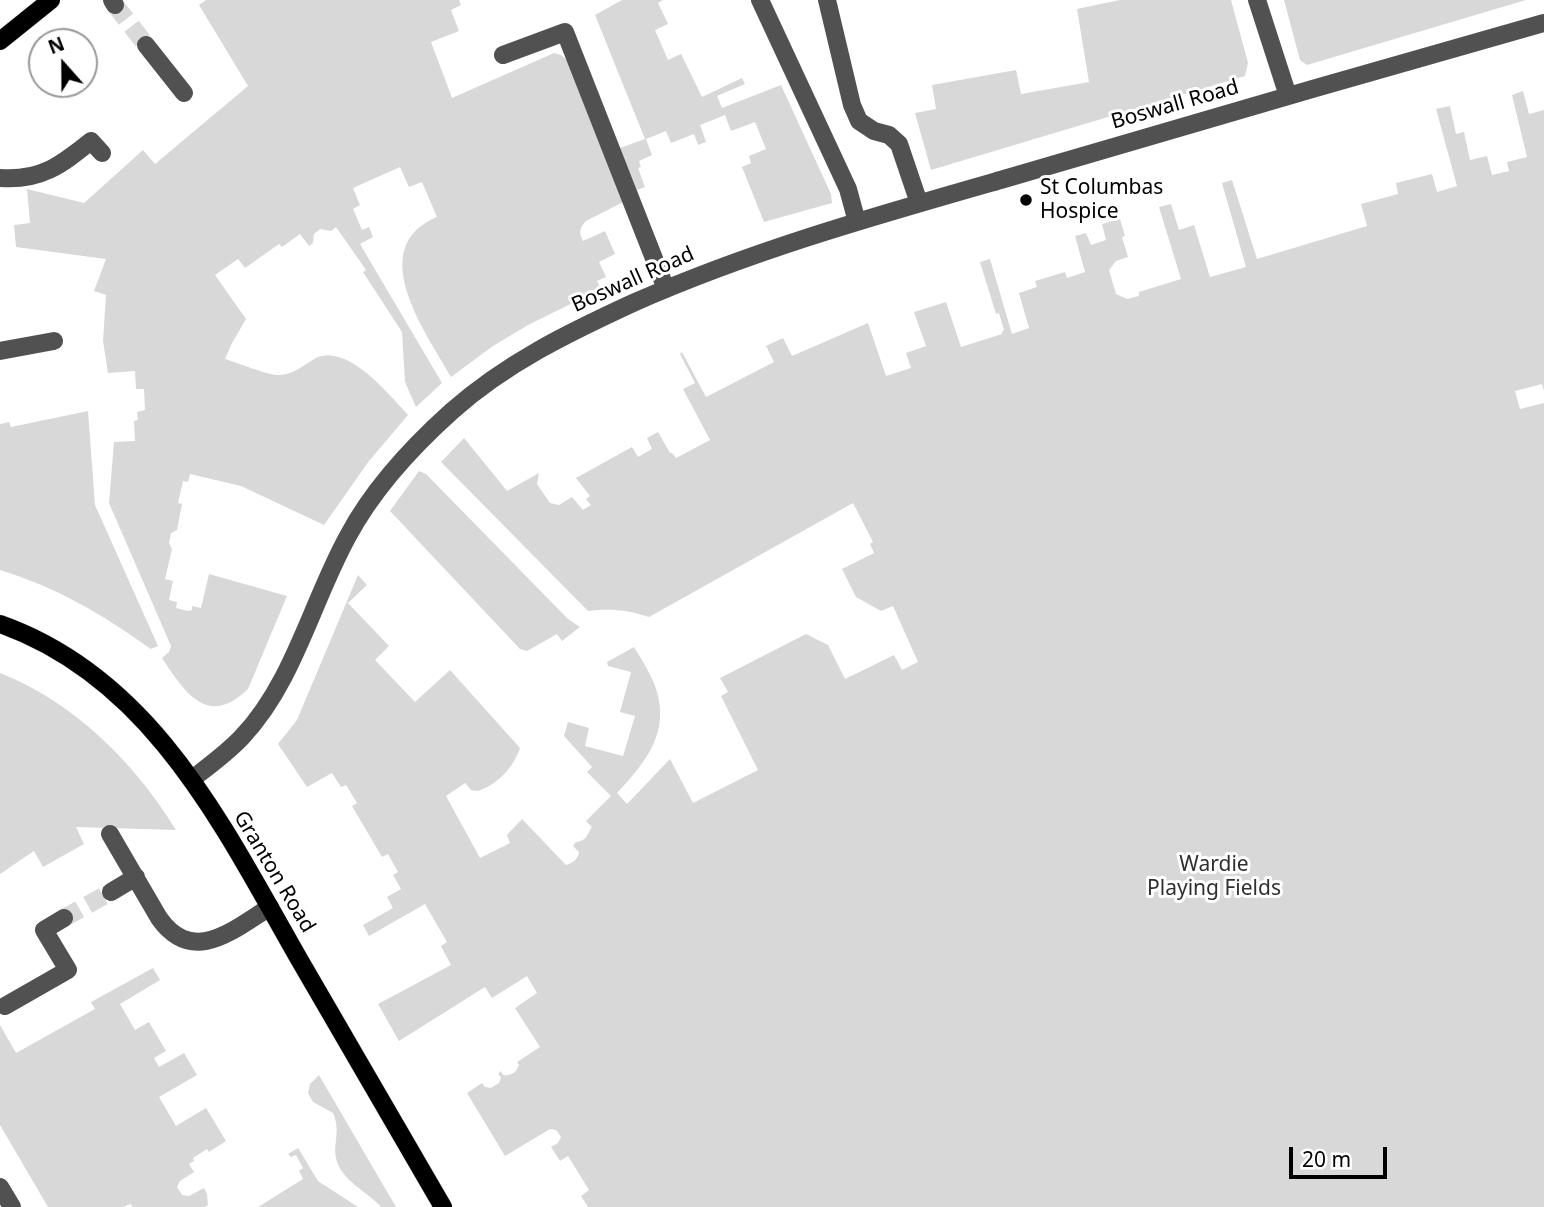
<!DOCTYPE html>
<style>
body{margin:0}
#map{position:relative;width:1544px;height:1207px;overflow:hidden;background:#fff;font-family:"Noto Sans",sans-serif}
canvas{display:block}
.north{position:absolute;left:28px;top:28px;width:70px;height:70px;box-sizing:border-box;background:#fff;border:2px solid #999;border-radius:50%;rotate:339deg;font-size:19px;font-weight:700;line-height:28px;text-align:center;color:#000}
.north::after{content:'';display:block;margin:auto;width:24px;height:32px;background:#000;clip-path:polygon(50% 0,100% 100%,50% 72%,0 100%)}
.scale{position:absolute;left:1289px;top:1147px;width:98px;height:32px;box-sizing:border-box;border:4px solid #000;border-top:0;padding-left:9px;font-size:21px;line-height:24px;white-space:nowrap;color:#000;-webkit-text-stroke:5px #fff;paint-order:stroke}
</style>
<div id="map">
<canvas width="1544" height="1207"></canvas>
<div class="north">N</div>
<div class="scale">20 m</div>
</div>
<script>
const ctx = document.querySelector('canvas').getContext('2d');
ctx.lineJoin = 'round';
function paint(path, color) { ctx.fillStyle = color; ctx.fill(path, 'evenodd'); }
function trace(path, color, width, dash) { ctx.strokeStyle = color; ctx.lineWidth = width; ctx.lineCap = dash ? 'butt' : 'round'; ctx.setLineDash(dash || []); ctx.stroke(path); }
function write(font, color, halo, rows, align = 'center') {
  ctx.font = font + ' "Noto Sans",sans-serif'; ctx.lineWidth = 6; ctx.setLineDash([]); ctx.textBaseline = 'middle'; ctx.strokeStyle = halo; ctx.fillStyle = color; for (const [text, x, y, turn = 0] of rows) {
    ctx.save(); ctx.translate(x, y); ctx.rotate((+turn || 0) * Math.PI / 180); ctx.textAlign = isNaN(turn) ? turn : align; if (halo) ctx.strokeText(text, 0, 0); ctx.fillText(text, 0, 0); ctx.restore();
  }
}
paint(new Path2D(`
 M206,0H459L461,5L451,10L459,31L431,42L452,98L554,53L561,55L568,61L623,202L586,221C579,228 579,233 583,241L605,231L615,254L599,262L606,277L597,281L601,289L528,325L493,346L451,377C427,334 363,248 437,217L422,182L409,187L400,167L353,188L360,205L353,209L362,230L369,227L373,237L360,244L442,383L416,407L405,382L402,332L363,272L366,270L336,227L331,231L320,229L314,234L313,243L309,246L300,234L282,247L279,244L245,268L238,259L215,275L246,319L232,343L225,359C238,363 265,374 277,375C293,376 303,365 316,358C348,343 390,396 408,415L369,461L324,525L241,486L190,474L188,482L183,481L178,503L182,504L177,530L171,533L169,543L172,549L165,579L173,581L169,600L177,602L176,608L188,611L192,610V606L201,608L209,574L287,596L248,689C207,729 184,691 162,658L169,652L171,646L109,503L114,442L135,441L134,421L138,420L137,412L145,410L144,389H136L135,371L108,373L103,341L106,295L94,291L106,259L16,247L14,225L30,223L27,189L84,203L143,150L155,164L248,86L199,5Z
 M622,0H663L658,3L668,24L655,30L668,60L681,54L702,97L742,78L745,84L717,96L722,108L781,85L831,194L832,203L764,222L742,167L751,163L749,156L766,149L755,122L731,131L725,115L700,125L706,142L698,145L694,134L671,143L666,131L646,139L652,155L639,161L641,167L638,168L645,187L637,190L620,148L645,139L595,15Z
 M1120,0H1231L1248,63L1245,76L931,170L915,113L936,109L932,85L1016,70L1021,94L1089,82L1077,9Z
 M1284,0H1526L1307,65L1300,60Z
 M1523,91L1529,114L1544,110V391L1542,384L1515,391L1520,409L1544,403V1207H588L581,1196L589,1190L568,1156L560,1161L551,1147L558,1143L561,1137L556,1130L550,1129L505,1156L467,1093L482,1083L485,1087L491,1088L499,1083L501,1077L498,1074L501,1071L503,1075C511,1076 516,1073 519,1065L517,1062L540,1047L515,1008L537,993L527,976L492,998L485,987L399,1041L378,1004L451,965L441,946L447,942L425,904L369,936L363,925L393,908L387,897L401,889L393,875L398,872L388,854L382,857L352,806L357,803L346,785L341,787L332,773L307,787L278,744L297,720L358,575L367,585L348,603L389,646L375,660L415,702L450,670L520,748C513,768 498,784 478,791L471,790L465,783L446,796L480,858L510,843L507,835L522,819L566,865C573,863 578,859 579,852L573,846L576,842C587,841 587,834 592,827L586,821L611,796L587,772L592,767L564,736L568,722L589,728L585,746L623,756L635,716L620,712L631,672L608,666L607,662L634,647C643,662 654,678 658,696C668,737 642,766 617,793L627,804L670,759L693,803L758,770L721,696L728,692L720,678L806,634L828,645L845,679L894,655L902,670L918,662L893,606L881,611L856,597L842,569L874,553L870,544L873,542L853,503L649,617C629,610 610,608 588,611L441,462L464,438L507,491L539,473L537,484L550,503L559,505L572,497L583,510L591,505L586,499L590,496L576,478L632,447L638,457L652,449L647,438L658,432L670,453H672L676,458L710,440L683,389L695,383L680,354L682,352L706,397L774,362L766,346L783,338L792,356L868,323L886,376L911,368L906,353L926,346L914,312L946,302L961,347L1002,334V332L1004,330L999,313L996,314L980,262L990,259L1012,334L1029,328L1019,293L1037,287L1035,281L1065,272L1067,278L1085,272L1075,236L1086,233L1091,245L1106,240L1102,224L1120,219L1125,236L1122,237L1128,257L1116,261L1109,270L1116,294L1127,299L1139,296V292L1181,279L1159,207L1171,204L1179,230L1194,225L1210,277L1246,267L1222,183L1232,180L1257,259L1367,226L1361,204L1398,194L1396,183L1432,174L1437,192L1457,186L1436,109L1450,106L1456,134L1464,132L1470,160L1487,156L1492,175L1509,171L1507,162L1527,157L1512,95Z
 M88,411L95,505L158,646L151,649C100,613 60,589 0,570V424L9,422L11,427Z
 M419,471L426,474L568,619L580,627L562,641L557,634L527,651L520,649L390,511Z
 M0,673C74,702 135,763 176,830L76,827L84,844L43,867L34,851L0,874Z
 M153,968L160,980L120,1004L135,1030L149,1022L166,1051L154,1058L159,1067L184,1053L197,1075L159,1097L176,1126L206,1108L226,1141L209,1152L207,1149L193,1158L194,1161L189,1164L194,1172L180,1181L177,1187L182,1195L189,1196L204,1188L207,1194L208,1205L205,1207H132L131,1204L123,1207H48L0,1125V1025L16,1053L95,1009L91,1002Z
 M319,1075L396,1207H381C367,1191 341,1181 336,1158C333,1142 341,1131 333,1113L313,1102L308,1093L310,1084Z
 M298,1148L318,1181L358,1207H258L303,1179L299,1171L303,1168L296,1155L291,1157L288,1154Z`), '#d8d8d8');
trace(new Path2D(`
 M115,5L146,45
 M64,918L111,892`), '#d9d9d9', 18, [18, 9]);
const major = new Path2D(`
 M0,41L51,0
 M0,624C153,678 224,828 299,959C347,1042 395,1124 443,1207`);
trace(major, '#dbdbdb', 19);
trace(new Path2D(`
 M112,0L115,5
 M760,0L848,189L857,222
 M827,0L852,105L859,121L874,131L889,135L899,144L919,203
 M1257,0L1288,96
 M146,45L184,93
 M503,55L565,32L666,289
 M0,178C41,181 61,165 91,141L102,153
 M0,351L54,341
 M192,779C209,766 227,753 242,737C294,682 312,601 348,536C373,489 413,446 452,411C506,363 568,333 633,303C753,250 878,215 1004,179C1183,126 1364,74 1544,23
 M110,834L159,918C193,966 233,930 270,907
 M111,892L136,877
 M5,1006L68,970L44,930L64,918
 M0,1187L12,1207`), '#515151', 18);
trace(major, '#000', 18);
for (const [x, y, r, color] of [
 [1026,200,7,"#000"]
]) { const dot = new Path2D(); dot.arc(x, y, r, 0, 2 * Math.PI); ctx.fillStyle = color; ctx.fill(dot); trace(dot, '#fff', 2.5); }
write('21px', '#000', '#fff', [
 ["Boswall Road",1175,105,-16],
 ["Boswall Road",633,280,-24],
 ["Granton Road",274,872,59]
]);
write('21px', '#000', '#fff', [
 ["St Columbas",1040,188],
 ["Hospice",1040,212]
], 'left');
write('21px', '#2f2f2f', '#fff', [
 ["Wardie",1214,865],
 ["Playing Fields",1214,889]
]);
</script>
